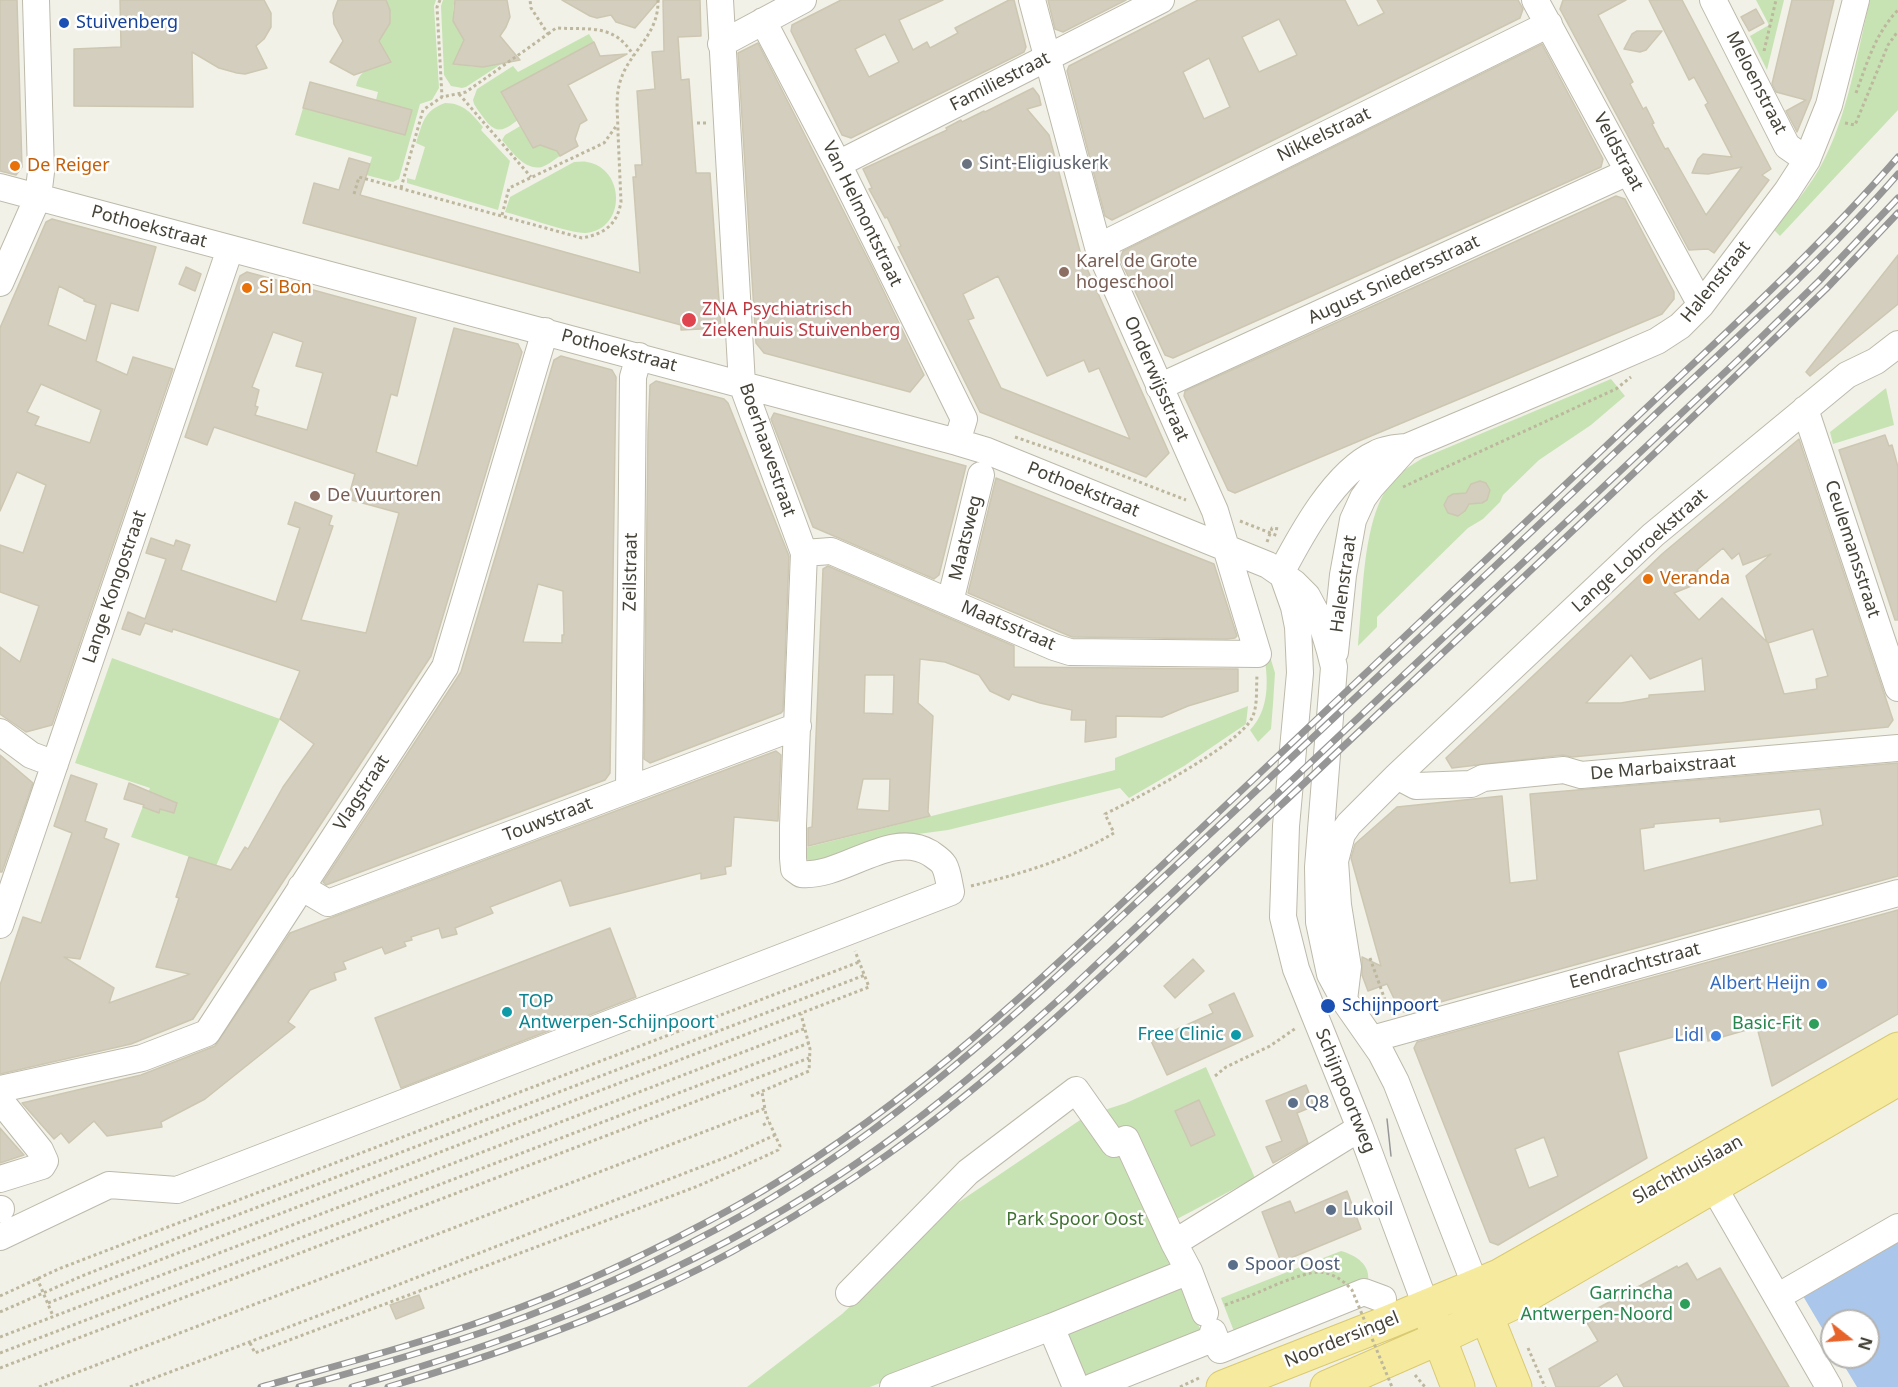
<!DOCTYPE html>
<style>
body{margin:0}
#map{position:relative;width:1898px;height:1387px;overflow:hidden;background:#f2f1e8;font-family:"Noto Sans",sans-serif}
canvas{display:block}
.north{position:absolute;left:1820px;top:1309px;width:60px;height:60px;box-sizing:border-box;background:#fff;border:2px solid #b5b3af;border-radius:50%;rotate:107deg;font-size:16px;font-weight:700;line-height:24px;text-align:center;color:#454237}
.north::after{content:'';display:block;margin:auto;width:21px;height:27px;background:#e6642b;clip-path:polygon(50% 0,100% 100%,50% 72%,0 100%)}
</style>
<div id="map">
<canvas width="1898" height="1387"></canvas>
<div class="north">N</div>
</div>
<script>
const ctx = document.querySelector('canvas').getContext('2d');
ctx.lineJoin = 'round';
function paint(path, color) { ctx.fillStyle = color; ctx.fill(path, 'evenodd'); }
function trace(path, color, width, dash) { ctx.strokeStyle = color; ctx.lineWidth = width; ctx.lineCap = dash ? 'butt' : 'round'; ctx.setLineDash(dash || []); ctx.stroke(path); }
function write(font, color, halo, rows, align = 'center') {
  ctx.font = font + ' "Noto Sans",sans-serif'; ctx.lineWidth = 5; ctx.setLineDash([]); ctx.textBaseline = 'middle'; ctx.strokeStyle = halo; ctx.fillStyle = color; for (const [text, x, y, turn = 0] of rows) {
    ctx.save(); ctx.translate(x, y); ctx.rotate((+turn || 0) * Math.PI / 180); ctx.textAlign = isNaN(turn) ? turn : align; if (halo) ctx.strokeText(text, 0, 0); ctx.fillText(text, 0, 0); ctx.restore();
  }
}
paint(new Path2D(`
 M385,0H436L434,6L439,88L432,100L420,104L399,179L393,182L366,175L372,157L295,135L303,108L405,135L412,110L376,100L378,92L356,86C361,65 373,71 390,62L378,40C390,29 394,15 385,0Z
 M443,0H455C450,18 454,28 469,39L461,47L454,62C475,70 495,68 515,55L466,87L462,88L451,86L444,75L441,6Z
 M1756,0H1784L1767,70L1750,36L1769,25Z
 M1870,0H1898V110L1780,236L1774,230C1787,213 1801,197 1813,179C1846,129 1856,57 1870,0Z
 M589,34L594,42L501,92L513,114L521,110L524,116C508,126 500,138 486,121C482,115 477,110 474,104L473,100L477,89L513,66L518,72Z
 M445,103C464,103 472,114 483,127L481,130L510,161L498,210L407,183V178L415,180L425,147L416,143C423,123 423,111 445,103Z
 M527,122L533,148L542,144L553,145L560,156C555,159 548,165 542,167C525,171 511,151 502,140L505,135Z
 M574,162C578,162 583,161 587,162C625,168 627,229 586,233C572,234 522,216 505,212L510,197Z
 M1611,379L1625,396L1591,425L1539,460L1503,495L1500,502L1483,519L1468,528L1377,617V627L1358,646C1363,600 1362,520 1390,484C1398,473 1411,465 1423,458Z
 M1886,388L1894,425L1833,444L1830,432Z
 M1266,643L1275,673L1273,704L1271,729L1258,742L1250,730C1272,707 1268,673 1262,644Z
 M112,658L280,719L216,866L131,837L150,788L75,763Z
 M1248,706L1246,724L1184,766L1129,798L1120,788L948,830L918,834L823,863C810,865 806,860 800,849L1115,770V758Z
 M1206,1067L1255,1178L1158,1229L1175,1267L870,1387H747L842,1314L907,1253L956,1204L1086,1116L1126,1103Z
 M1341,1251C1356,1255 1371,1265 1368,1282L1235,1334L1221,1298Z
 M1182,1282L1201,1332L1082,1380L1062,1330Z`), '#c7e3b4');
paint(new Path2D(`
 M1898,1241V1387H1857L1839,1357H1868V1321H1832V1345L1803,1296Z`), '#aac6ea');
const building = new Path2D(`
 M0,0H17L22,167L16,175L0,171Z
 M120,0H264L271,13V27L264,39L256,46L267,68L245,74L237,73L219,68L192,52L193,107L74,106V49L121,47Z
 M338,0H386L390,10V23L379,41L391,62L354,75L330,62L343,41L334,24L333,13Z
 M455,0H507L510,17L506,27L500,36L520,60L483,67L453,64L464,40L453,21Z
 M562,0H659L635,28L616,22L611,15L597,18L590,16Z
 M663,0H700L701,36L678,37L681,80L689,79L696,173H710L721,328L681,330V325L303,223L314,183L339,190L349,158L370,164L360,195L640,273L633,177H636L635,165H642L637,91L655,89L652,52L664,51Z
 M841,0H943L899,20L913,50L927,42L930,48L958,33L955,28L1009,0H1014L1026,47L1024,52L851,138L842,135L791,31L792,25ZM885,34L899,62L869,77L855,49Z
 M1048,0H1126L1063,32L1055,29Z
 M1198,0H1345L1358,26L1384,13L1377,0H1518L1523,9L1520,18L1112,220L1105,216L1067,71L1069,66ZM1279,19L1297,55L1259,72L1242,37ZM1209,58L1230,107L1204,119L1183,72Z
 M1563,0H1626L1598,15L1633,82L1630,84L1643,109L1646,107L1654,123L1652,124L1665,149L1668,148L1706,215L1742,167L1708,174L1692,173L1698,159L1703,154L1732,157L1705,105L1708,103L1694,77L1689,80L1649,0H1682L1771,169L1762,175L1769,180L1714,253L1708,249L1689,250L1560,9Z
 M1792,0H1834L1811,98L1797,132L1786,111L1806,100L1776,92L1772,84Z
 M1756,9L1764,23L1749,31L1741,17Z
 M1637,31H1662L1646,50L1640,52L1624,49L1632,34Z
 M594,42L600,56L627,54L568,85L587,120L580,124L575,139L578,146L560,156L557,151L540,145L533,148L501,92Z
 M758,43L872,267L924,375L910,392L764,353L756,343L738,53Z
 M1542,44L1603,159L1601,167L1173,358L1165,355L1120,259L1123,251Z
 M310,82L412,110L405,135L303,108Z
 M1033,88L1039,96L1041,105L1027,109L1049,135L1081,255L1169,453L1146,477L980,412L898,247L901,246L887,217L885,218L869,189L872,188L863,169L947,130L946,128L961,120L962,122L984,111L985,112ZM998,276L1047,376L1084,360L1089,372L1099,368L1130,439L1001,388L968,320L974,318L963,294Z
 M1616,196L1625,199L1674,292V299L1662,314L1235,493L1228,490L1184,396L1185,391Z
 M52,219L156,247L138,311L111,303L96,361L127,375L133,357L173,369L52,725L26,732L0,714V647L20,662L39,606L0,592V545L23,553L46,485L17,472L0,511V328L46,222ZM59,286L84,299V301L96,305L86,341L48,325ZM41,384L101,410L90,443L35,425L39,417L27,412Z
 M1898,255V304L1810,376L1806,372Z
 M186,267L201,274L195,291L179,284Z
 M247,272L416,318L397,396L391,394L376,452L417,466L454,328L518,344L522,352L431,656L193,1019L131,1044L0,1074V985L23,917L41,923L72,833L54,826L71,775L97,784L85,821L107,829L104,838L119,844L80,959L64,957L114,988L109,1003L190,974L156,967L179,898L176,897L189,857L231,870L245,847L248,849L283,787L314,744L280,719L300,671L173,629L172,632L145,623L140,635L122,629L128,612L145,619L166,559L146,553L151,538L174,546L176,540L190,545L181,570L276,602L300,528L288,524L295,502L332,516L329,525L333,526L301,620L366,633L399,513L348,499L355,474L214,427L207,445L185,437L240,276ZM273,332L303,342L296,366L323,373L307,430L255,415L258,407L255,406L259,390L252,387Z
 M561,356L612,370L616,377L610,773L605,780L326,885L323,882L461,672L554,360ZM538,584L563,591L564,635H562V643L523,642Z
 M656,381L724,399L728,403L789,556L783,711L781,713L650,763L644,759L648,432L650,385Z
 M774,413L966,466L939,575L934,579L813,527L771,419Z
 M1885,435L1889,446L1892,445L1898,467V620H1895L1839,450Z
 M1799,439L1893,720L1888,727L1572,757L1563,755L1452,768L1446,758L1662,554ZM1723,548L1732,559L1739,553L1743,565L1771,554L1746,576L1767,642L1722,598L1699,620L1674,593L1706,580L1697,570ZM1813,629L1828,676L1816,679L1817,689L1784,694L1768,643ZM1631,655L1650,679L1702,658L1705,691L1649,695V698L1621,703H1586Z
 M996,478L1214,564L1237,636L1235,638L1227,639L1072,637L968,593Z
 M1480,481L1486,483L1490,490L1487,500L1482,503L1469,504L1465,511L1458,516L1448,513L1444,505L1448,497L1453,494L1466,493L1471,484Z
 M828,566L1014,646V667L1238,669V691L1188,706L1162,717L1116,716V737L1085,742L1086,720H1071L1072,710L1040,703L1012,694L1009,700L990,691L979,675L945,662L920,659L918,703L933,716L928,812L930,816L808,846V828L812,827L813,808L823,569ZM865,675H894L893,714L864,713ZM863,779H890L889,811L857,809Z
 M776,751L781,755L778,821L734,817L731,866L725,867L726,874L701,879V873L570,906L561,880L490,907L493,913L455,928L457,934L442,938L439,928L411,937L412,940L404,942L406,946L385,954L382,947L343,962L346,969L334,973L336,980L310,990L288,1022L295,1027L205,1099L161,1122L162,1127L107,1136L94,1121L69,1143L61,1133L54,1139L22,1103L141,1075L215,1046L290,933Z
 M0,755L33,783L2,872H0Z
 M1898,763V876L1404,1012L1399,1009L1387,984L1368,991L1362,975V957L1381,966L1351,858L1355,844L1397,807L1502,796L1510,883L1537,880L1530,794ZM1820,809L1823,825L1644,871L1640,829L1654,827V824L1720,818V822Z
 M129,783L177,803L174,813L160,809L159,813L143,807L144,805L124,799Z
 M1898,910V1014L1772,1086L1757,1027L1708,1041L1706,1028L1618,1052L1647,1158L1498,1245L1490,1242L1414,1048L1417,1042ZM1544,1137L1558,1176L1529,1188L1515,1149Z
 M610,928L636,997L401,1088L375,1018Z
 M1193,959L1204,971L1175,998L1164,986Z
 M1234,993L1253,1036L1167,1075L1151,1041L1213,1013L1209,1005Z
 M1306,1085L1314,1106L1297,1113L1308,1143L1273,1163L1266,1147L1282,1141L1266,1101Z
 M1199,1100L1215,1135L1191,1146L1175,1111Z
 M0,1128L14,1144L24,1155L0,1163Z
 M1347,1191L1361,1229L1281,1262L1262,1212L1290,1201L1295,1213Z
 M1687,1263L1697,1280L1720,1268L1789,1387H1624L1617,1374L1598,1387H1556L1549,1369L1598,1341L1583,1316L1677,1266L1678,1268Z
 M419,1295L424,1308L396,1319L390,1305Z`);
paint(building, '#d3cebe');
trace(building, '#cdc7b2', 1.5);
const minor = new Path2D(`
 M1535,0L1701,305
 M1713,0L1787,146L1807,160
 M763,21L838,164L964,419L957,442
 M721,44L803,0
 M838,164L1161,0
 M0,187L957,442L987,451L1268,565L1294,583L1307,596L1322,624L1330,651L1334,667L1318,867L1319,922L1330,974L1344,1000L1381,1053L1396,1082L1476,1287
 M1098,247L1549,24
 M0,283L38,197L41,172L36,0
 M1159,387L1628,172
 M1805,409L1898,688
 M804,553L831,551L1054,647L1070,652L1258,654L1215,511L1098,247L1032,0
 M1281,573C1301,535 1335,472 1375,454C1384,449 1396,448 1407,447L1604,364L1657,341L1680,326L1701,305L1787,191L1807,160L1829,105L1856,0
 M1283,576L1294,607L1298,627L1300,673L1286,826L1283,917L1296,969L1360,1128L1426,1306
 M950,602L981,475
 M1335,652L1343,575L1353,520L1363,498L1371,487L1407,447
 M0,732L31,755L55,764
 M1397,776L1416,786L1471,784L1483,778L1564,770L1581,775L1898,748
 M629,789L633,377L639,356
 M301,887L328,903L798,726
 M0,925L230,249
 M1344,1000L1348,967L1338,905L1335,861L1342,834L1349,824L1397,776L1653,535L1847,375L1876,361L1898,344
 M1372,1039L1898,893
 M0,1089L142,1058L207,1033L445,667L545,331
 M0,1100L40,1150L45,1161L42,1166L0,1179
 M1713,1186L1829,1387
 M0,1209H1
 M0,1237L109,1185L177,1190L951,892C949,883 948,872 944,865C941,860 934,856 930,853C890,829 843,878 801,874L794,869L793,858V826L804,553L742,384L720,0
 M849,1293L968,1172L1076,1090L1114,1144L1126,1139L1174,1243
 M1777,1297L1898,1227
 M1205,1313L1189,1271L1174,1243L1360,1128
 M1051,1327L1076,1387
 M1213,1332L1220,1350L1364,1292L1383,1299
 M893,1387L1051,1327L1189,1271
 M1092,1387L1215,1338`);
const major = new Path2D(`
 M1479,1297L1515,1387
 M1432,1319L1458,1387
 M1223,1387L1391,1321L1499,1276L1898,1049
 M1327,1387L1439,1338L1515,1302L1898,1079`);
trace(minor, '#bdbaab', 28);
trace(major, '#d9c970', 35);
trace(new Path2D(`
 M440,0L437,7L442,97
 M548,34L556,28C590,30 614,23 634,56
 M1764,51L1776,0
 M1856,93C1867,63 1875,34 1898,10
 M459,94L531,177
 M697,123H706
 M1845,123L1855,125L1888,45L1898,31
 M401,188L423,110L442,97L466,92L548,34L531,8L530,0
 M354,194L359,177L582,238C604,234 617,225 621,202C620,179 619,156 618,133C618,116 615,98 620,82C629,51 659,36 658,0
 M502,215L509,188L604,143L617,125
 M1015,437L1085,461L1186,500
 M1403,487L1616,389L1631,377
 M1240,521L1278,536
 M1267,542L1272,528L1280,529
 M971,886C1021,874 1070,859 1114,833L1105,814C1136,799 1239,745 1252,718C1258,706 1256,689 1257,676
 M1370,958L1389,1011
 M1215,1076L1226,1067L1270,1046L1296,1028
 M751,1096L809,1071L810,1049L801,1014
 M763,1125L769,1122
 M37,1278L53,1316
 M0,1296L61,1268L859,962
 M48,1303L869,987L855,951
 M1225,1305L1247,1297
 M0,1312L82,1276L203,1228L865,975
 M0,1337L806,1028
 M250,1343L255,1353L698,1186L761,1158L778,1150L780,1146L766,1115L762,1092
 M1528,1348L1545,1387
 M0,1353L809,1043
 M0,1368L809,1058
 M1415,1375L1425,1387
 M39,1387L766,1108
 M130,1387C332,1312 531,1232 732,1155L775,1135
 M1180,1387L1199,1378`), '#bdb79e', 3, [3, 3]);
trace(minor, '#fff', 26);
trace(major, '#f5ea9e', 33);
trace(new Path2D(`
 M1387,1119L1391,1156`), '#969696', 1.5);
const rail = new Path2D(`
 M261,1387C338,1365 416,1345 491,1318C577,1288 659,1249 738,1205C888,1122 1014,1005 1138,888C1232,800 1325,711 1419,623C1500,546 1581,470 1662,393C1743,317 1825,241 1898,157
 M299,1387C365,1369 431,1350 495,1328C582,1297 666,1258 746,1213C893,1129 1014,1017 1137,902C1237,809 1336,716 1436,622C1517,545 1599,468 1681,390C1755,321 1831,251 1898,174
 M352,1387C528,1337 685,1276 839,1175C920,1122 993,1059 1065,994L1738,360L1819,281L1898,198
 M388,1387C473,1362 558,1333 640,1297C726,1259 809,1210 887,1155C1030,1054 1152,925 1280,806C1435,660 1591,515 1745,367L1826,289L1898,213`);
trace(rail, '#969696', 7);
trace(rail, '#fff', 4.5, [14]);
trace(new Path2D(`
 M1247,1297C1265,1290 1301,1272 1320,1272C1333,1273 1344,1281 1352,1290L1392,1387`), '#bdb79e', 3, [3, 3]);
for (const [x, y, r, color] of [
 [64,23,6,"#1a4fb4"],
 [967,164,6,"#6b7280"],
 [15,166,6,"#e8710a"],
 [1064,272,6,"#8d6e63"],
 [247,288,6,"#e8710a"],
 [689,320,8,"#e0444e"],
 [315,496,6,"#8d6e63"],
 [1648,579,6,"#e8710a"],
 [1822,984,6,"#3f7fe0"],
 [1328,1006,8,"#1a4fb4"],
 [507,1012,6,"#0f9aa8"],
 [1814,1024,6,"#2e9e5b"],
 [1236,1035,6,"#0f9aa8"],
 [1716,1036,6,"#3f7fe0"],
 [1293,1103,6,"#5c6f8a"],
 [1331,1210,6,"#5c6f8a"],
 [1233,1265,6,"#5c6f8a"],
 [1685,1304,6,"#2e9e5b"]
]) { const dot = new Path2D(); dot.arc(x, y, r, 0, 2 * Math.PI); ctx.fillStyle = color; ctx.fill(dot); trace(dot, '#fff', 2); }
write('18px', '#164399', '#fff', [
 ["Stuivenberg",76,23],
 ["Schijnpoort",1342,1006]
], 'left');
write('18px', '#454237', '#fff', [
 ["Familiestraat",1000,82,-27],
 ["Meloenstraat",1756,83,63],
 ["Nikkelstraat",1324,135,-26],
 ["Veldstraat",1618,152,62],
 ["Van Helmontstraat",862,214,64],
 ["Pothoekstraat",149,227,15],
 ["August Sniedersstraat",1394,280,-25],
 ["Halenstraat",1716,282,-51],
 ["Pothoekstraat",619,351,15],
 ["Onderwijsstraat",1156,379,66],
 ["Boerhaavestraat",767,450,71],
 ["Pothoekstraat",1083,490,22],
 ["Maatsweg",966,538,-76],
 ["Ceulemansstraat",1852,549,72],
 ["Lange Lobroekstraat",1640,551,-42],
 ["Zeilstraat",631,572,-89],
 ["Halenstraat",1344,584,-82],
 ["Lange Kongostraat",115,587,-71],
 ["Maatsstraat",1008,626,23],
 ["De Marbaixstraat",1663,768,-5],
 ["Vlagstraat",362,793,-57],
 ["Touwstraat",548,820,-21],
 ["Eendrachtstraat",1635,966,-15],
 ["Schijnpoortweg",1345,1091,68],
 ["Slachthuislaan",1688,1170,-29],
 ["Noordersingel",1342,1340,-22]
]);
write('18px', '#5b616d', '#fff', [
 ["Sint-Eligiuskerk",979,164]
], 'left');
write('18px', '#c56008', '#fff', [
 ["De Reiger",27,166],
 ["Si Bon",259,288],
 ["Veranda",1660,579]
], 'left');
write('18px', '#785e54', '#fff', [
 ["Karel de Grote",1076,262],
 ["hogeschool",1076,283],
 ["De Vuurtoren",327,496]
], 'left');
write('18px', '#be3a42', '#fff', [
 ["ZNA Psychiatrisch",702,310],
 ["Ziekenhuis Stuivenberg",702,331]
], 'left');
write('18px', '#366cbe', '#fff', [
 ["Albert Heijn",1810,984],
 ["Lidl",1704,1036]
], 'right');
write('18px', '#0d838f', '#fff', [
 ["TOP",519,1002],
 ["Antwerpen-Schijnpoort",519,1023],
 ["Free Clinic",1224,1035,"right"]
], 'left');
write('18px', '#27864d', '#fff', [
 ["Basic-Fit",1802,1024],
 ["Garrincha",1673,1294],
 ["Antwerpen-Noord",1673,1315]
], 'right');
write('18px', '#4e5e75', '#fff', [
 ["Q8",1305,1103],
 ["Lukoil",1343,1210],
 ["Spoor Oost",1245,1265]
], 'left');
write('18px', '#3f7230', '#fff', [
 ["Park Spoor Oost",1075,1220]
]);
</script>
